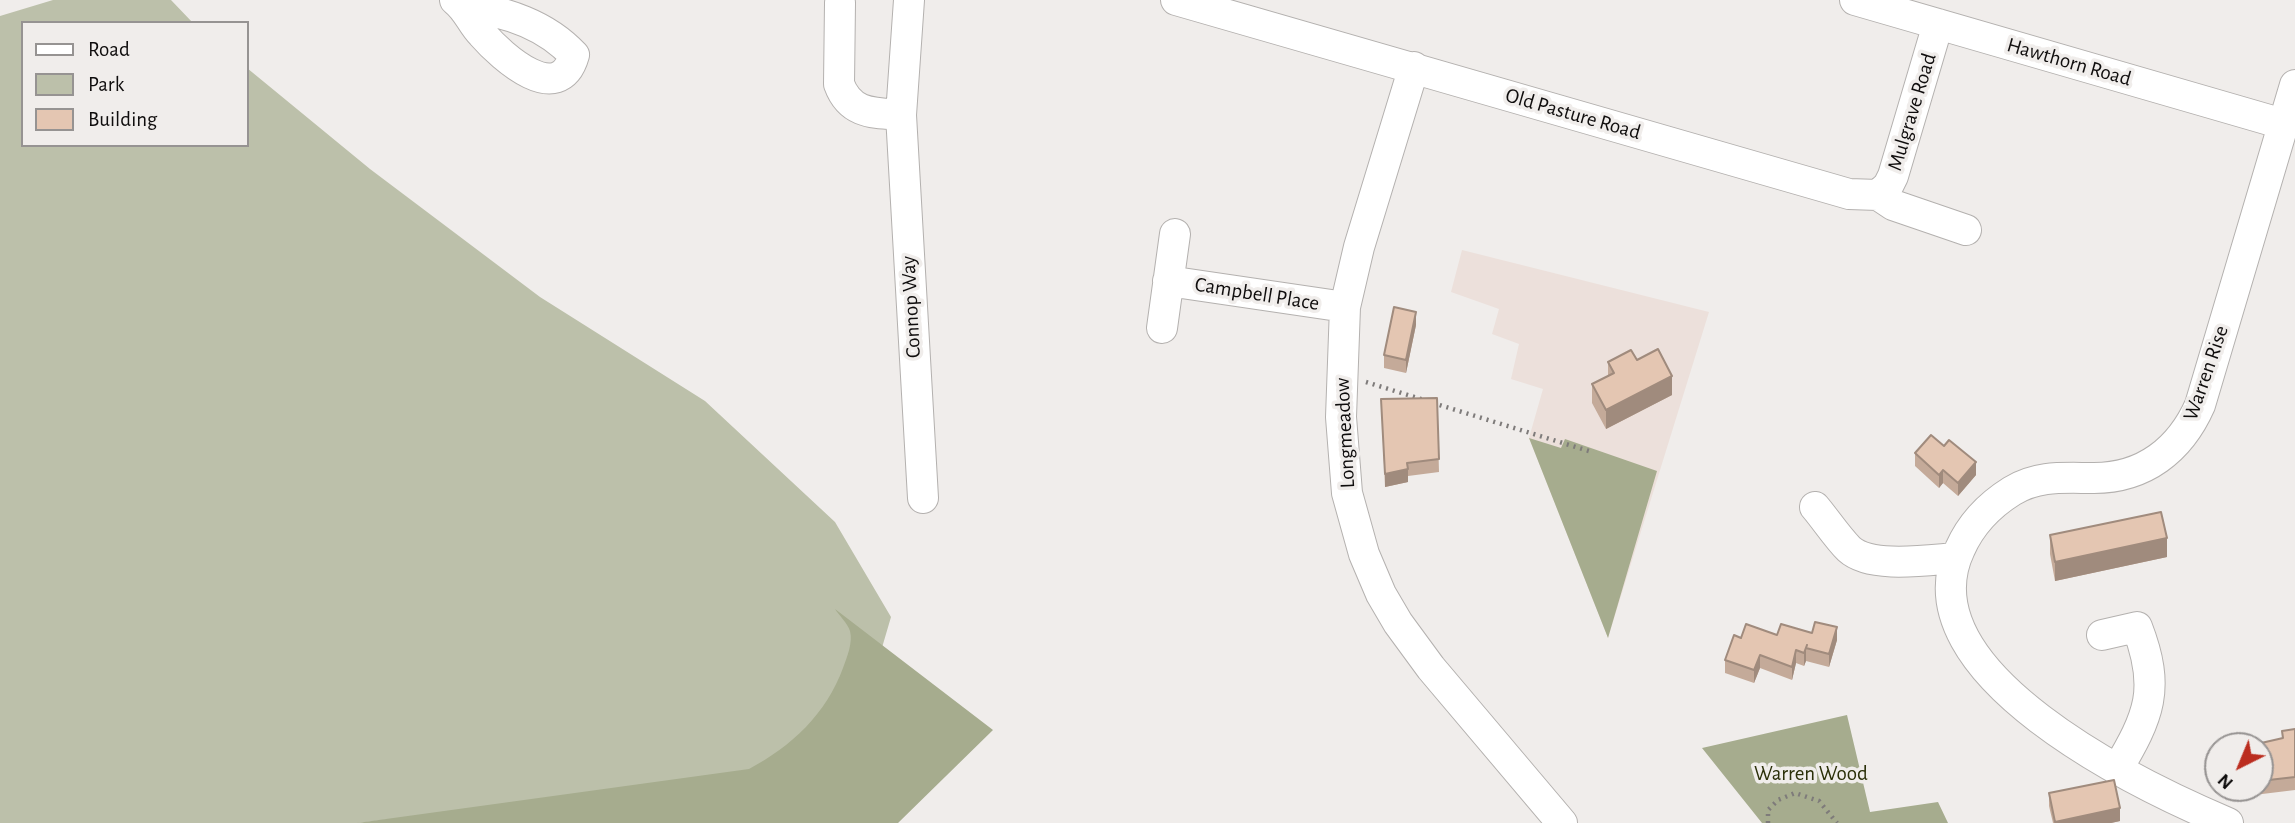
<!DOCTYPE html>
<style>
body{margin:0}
#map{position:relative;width:2295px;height:823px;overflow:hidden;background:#f0edeb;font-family:"Alegreya Sans",sans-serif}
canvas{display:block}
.legend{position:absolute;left:21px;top:21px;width:228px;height:126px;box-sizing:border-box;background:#f0edeb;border:2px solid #969392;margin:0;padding:9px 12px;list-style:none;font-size:21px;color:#0f0d0d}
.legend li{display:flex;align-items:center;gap:14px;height:35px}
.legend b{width:35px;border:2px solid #969392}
.north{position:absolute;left:2204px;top:732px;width:70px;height:70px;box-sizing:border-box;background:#f0edeb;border:2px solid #969392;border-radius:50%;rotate:223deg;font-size:19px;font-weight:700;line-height:28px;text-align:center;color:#0f0d0d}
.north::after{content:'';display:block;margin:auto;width:24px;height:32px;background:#bb2d1f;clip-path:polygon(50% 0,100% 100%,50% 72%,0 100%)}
</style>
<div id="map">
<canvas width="2295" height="823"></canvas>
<ul class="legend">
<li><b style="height:9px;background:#fff"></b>Road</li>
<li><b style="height:19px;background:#bcc0aa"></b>Park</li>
<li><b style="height:19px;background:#e4c6b2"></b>Building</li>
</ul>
<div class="north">N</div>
</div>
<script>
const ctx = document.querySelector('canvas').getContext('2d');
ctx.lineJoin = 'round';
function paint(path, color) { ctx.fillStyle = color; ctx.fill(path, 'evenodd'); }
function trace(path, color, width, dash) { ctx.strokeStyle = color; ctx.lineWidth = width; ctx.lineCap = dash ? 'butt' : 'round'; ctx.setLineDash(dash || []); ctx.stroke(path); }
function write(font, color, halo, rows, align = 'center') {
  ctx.font = font + ' "Alegreya Sans",sans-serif'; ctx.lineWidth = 7; ctx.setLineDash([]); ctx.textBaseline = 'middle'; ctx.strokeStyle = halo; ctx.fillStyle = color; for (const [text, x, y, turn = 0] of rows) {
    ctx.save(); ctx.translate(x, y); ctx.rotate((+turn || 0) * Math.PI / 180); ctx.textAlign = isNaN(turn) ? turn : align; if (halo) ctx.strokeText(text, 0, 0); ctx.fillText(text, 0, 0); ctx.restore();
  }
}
paint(new Path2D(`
 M1462,250L1709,312L1608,638L1529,438L1543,389L1511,379L1519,344L1492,334L1499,309L1451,292Z`), '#ece0db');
paint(new Path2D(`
 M53,0H171L193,23H23V145H247V68L370,169L540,297L705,401L835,522L891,617L866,702L787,772L358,823H0V16Z`), '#bcc0aa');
paint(new Path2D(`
 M1529,438L1561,448L1565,439L1657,471L1608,638Z
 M835,609L993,730L898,823H357L749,769C792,746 826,714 843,668C847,657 853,643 850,631C848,624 839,615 835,609Z
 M1847,715L1870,812L1938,802L1948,823H1762L1702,748Z`), '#a6ac8e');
const minor = new Path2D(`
 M455,0C468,10 471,23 482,34C503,58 559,108 574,55C546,25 505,11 465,7
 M909,0L901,115L923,498
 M1176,0L1849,194L1878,195L1893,205L1966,230
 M1855,0L2283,124
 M840,3L839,84C850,114 873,113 901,115
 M1414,67L1359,247L1345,307L1341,417L1347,493L1364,554L1381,594L1398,623L1431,668L1562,823
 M1878,195L1888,186L1893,176L1938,24
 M1168,281L1345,307
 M1162,328L1175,234
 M1815,507C1826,520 1837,537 1849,549C1871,569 1928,560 1956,558
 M2102,635L2137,627C2161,689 2149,716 2117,770
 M2228,823C2143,787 1901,673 1960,549C1971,524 1988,506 2012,491C2038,475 2064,478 2094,478C2144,478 2180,450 2200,405L2295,85`);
trace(minor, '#b4b1af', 32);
trace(new Path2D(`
 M1366,382L1424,400
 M1433,403L1592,452
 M1768,823V810L1778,800L1795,793L1819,801L1837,823`), '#7e7b7a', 4.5, [2, 5]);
trace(minor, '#fff', 30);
paint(new Path2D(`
 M1416,325L1406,373L1384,368V355Z
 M1637,360L1672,395L1606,429L1592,403V384L1608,376V362Z
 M1437,398L1439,472L1408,476V482L1385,487L1381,399Z
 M1915,453L1976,475L1958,496L1943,483L1939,488L1915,466Z
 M2050,535L2167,557L2055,581L2050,554Z
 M1812,633L1837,640L1829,667L1806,661L1804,666L1796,663L1792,680L1760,668L1754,683L1725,673V660L1741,638Z
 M2295,729V790L2254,795L2253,788H2260V746L2282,738V731Z
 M2049,793L2120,821L2111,823H2053L2049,806Z`), '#c4aa99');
paint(new Path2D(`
 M1416,312V325L1406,373V360Z
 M1672,376V395L1606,429V410Z
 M1976,462V475L1958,496V483Z
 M1408,469V482L1385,487V474Z
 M1943,470V483L1939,488V475Z
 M2167,538V557L2055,581V562Z
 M1837,627V640L1829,667V654Z
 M1806,648V661L1804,666V653Z
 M1796,650V663L1792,680V667Z
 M1760,655V668L1754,683V670Z
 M2120,808V821L2111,823H2055V822Z`), '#a08b7d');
const building = new Path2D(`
 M1394,307L1416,312L1406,360L1384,355Z
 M1658,349L1672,376L1606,410L1592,384L1614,373L1608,362L1631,350L1637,360Z
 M1437,398L1439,459L1407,463L1408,469L1385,474L1381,399Z
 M1931,435L1944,446L1949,440L1976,462L1958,483L1943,470L1939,475L1915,453Z
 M2161,512L2167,538L2055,562L2050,535Z
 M1815,622L1837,627L1829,654L1806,648L1807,645L1804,653L1796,650L1792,667L1760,655L1754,670L1725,660L1734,635L1741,638L1746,624L1777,635L1781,624L1812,633Z
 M2295,729V777L2260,781V746H2248L2283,738L2282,731Z
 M2114,780L2120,808L2055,822L2049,793Z`);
paint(building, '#e4c6b2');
trace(building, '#a08b7d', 2);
write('21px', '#0f0d0d', '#f0edeb', [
 ["Hawthorn Road",2069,62,16],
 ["Mulgrave Road",1912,112,-73],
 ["Old Pasture Road",1573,114,16],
 ["Campbell Place",1257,294,9],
 ["Connop Way",911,307,-93],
 ["Warren Rise",2206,373,-71],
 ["Longmeadow",1345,433,-93]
]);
write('21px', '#2b3009', '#f0edeb', [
 ["Warren Wood",1811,774]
]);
</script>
